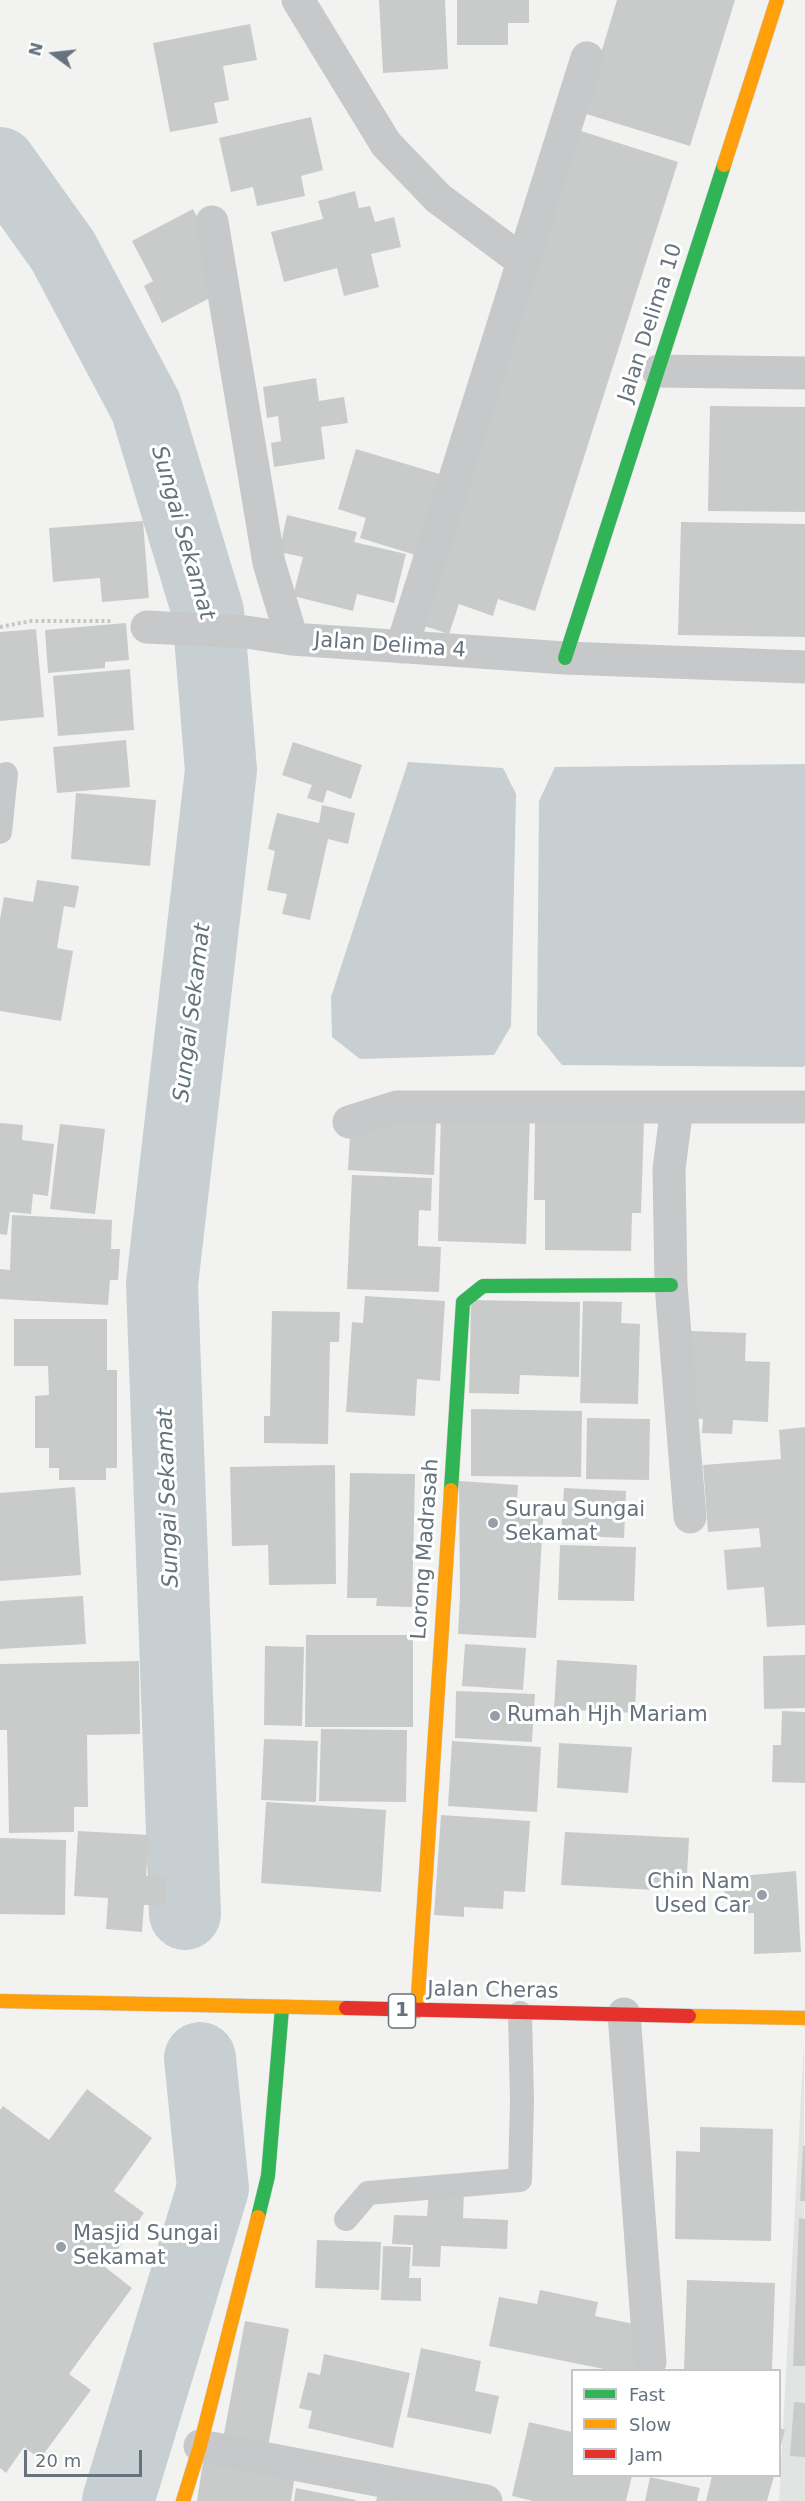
<!DOCTYPE html>
<style>
body{margin:0}
#map{position:relative;width:805px;height:2501px;overflow:hidden;background:#f2f3f1;font-family:"DejaVu Sans",sans-serif}
canvas{display:block}
.legend{position:absolute;left:571px;top:2369px;width:210px;height:108px;box-sizing:border-box;background:#fff;border:2px solid #c2c7cb;margin:0;padding:8px 10px;list-style:none;font-size:18px;color:#66727e}
.legend li{display:flex;align-items:center;gap:12px;height:30px}
.legend b{width:30px;border:2px solid #c2c7cb}
.north{position:absolute;left:24px;top:24px;width:60px;height:60px;-webkit-text-stroke:4px #fff;paint-order:stroke;rotate:285deg;font-size:16px;font-weight:700;line-height:24px;text-align:center;color:#66727e}
.north::after{content:'';display:block;margin:auto;width:21px;height:27px;background:#66727e;clip-path:polygon(50% 0,100% 100%,50% 72%,0 100%)}
.scale{position:absolute;left:24px;top:2450px;width:118px;height:27px;box-sizing:border-box;border:3px solid #66727e;border-top:0;padding-left:8px;font-size:18px;line-height:21px;white-space:nowrap;color:#66727e;-webkit-text-stroke:4px #fff;paint-order:stroke}
</style>
<div id="map">
<canvas width="805" height="2501"></canvas>
<ul class="legend">
<li><b style="height:8px;background:#30b455"></b>Fast</li>
<li><b style="height:8px;background:#ff9f0a"></b>Slow</li>
<li><b style="height:8px;background:#e5322d"></b>Jam</li>
</ul>
<div class="north">N</div>
<div class="scale">20 m</div>
</div>
<script>
const ctx = document.querySelector('canvas').getContext('2d');
ctx.lineJoin = 'round';
function paint(path, color) { ctx.fillStyle = color; ctx.fill(path, 'evenodd'); }
function trace(path, color, width, dash) { ctx.strokeStyle = color; ctx.lineWidth = width; ctx.lineCap = dash ? 'butt' : 'round'; ctx.setLineDash(dash || []); ctx.stroke(path); }
function write(font, color, halo, rows, align = 'center') {
  ctx.font = font + ' "DejaVu Sans",sans-serif'; ctx.lineWidth = 6; ctx.setLineDash([]); ctx.textBaseline = 'middle'; ctx.strokeStyle = halo; ctx.fillStyle = color; for (const [text, x, y, turn = 0] of rows) {
    ctx.save(); ctx.translate(x, y); ctx.rotate((+turn || 0) * Math.PI / 180); ctx.textAlign = isNaN(turn) ? turn : align; if (halo) ctx.strokeText(text, 0, 0); ctx.fillText(text, 0, 0); ctx.restore();
  }
}
paint(new Path2D(`
 M804,2041L805,2501H779Z`), '#e2e4e4');
paint(new Path2D(`
 M408,762L503,768L516,794L511,1026L494,1055L360,1059L332,1037L331,997Z
 M805,764V1065L803,1067L562,1065L537,1034L539,801L555,767Z`), '#c8cfd2');
trace(new Path2D(`
 M0,163L63,251L146,407L208,612L221,770L162,1284L185,1914
 M118,2501L213,2188L200,2058`), '#c8cfd2', 72);
paint(new Path2D(`
 M379,0H445L448,69L383,73Z
 M457,0H529V23H508V45H457Z
 M617,0H735L690,146L583,113Z
 M250,24L257,60L223,66L229,100L214,103L218,123L170,132L153,43Z
 M311,117L323,170L301,176L305,196L257,206L253,187L231,192L219,138Z
 M578,130L678,162L535,611L498,599L493,616L459,604L449,634L421,625Z
 M355,191L359,208L370,206L375,222L394,217L401,247L371,254L379,287L344,296L337,268L284,282L271,232L323,219L318,201Z
 M193,209L221,264L225,290L162,323L144,286L153,281L132,241Z
 M316,378L319,401L344,397L348,423L321,427L325,459L274,467L271,443L281,441L278,416L267,418L263,387Z
 M710,406L805,407V512L708,511Z
 M356,449L446,476L422,557L360,538L366,518L338,509Z
 M287,515L357,532L354,542L406,554L394,603L357,594L353,611L293,596L303,557L279,552Z
 M143,521L149,598L102,602L100,578L53,582L49,528Z
 M681,522L805,524V637L678,635Z
 M126,623L129,660L105,662V668L48,673L45,630Z
 M36,629L44,717L0,721V632Z
 M130,669L134,730L58,736L53,676Z
 M126,740L130,787L57,793L53,747Z
 M293,742L362,765L351,799L327,790L323,803L307,798L312,785L282,775Z
 M76,793L156,800L150,866L71,859Z
 M322,805L355,813L348,844L328,839L310,920L282,914L287,894L267,890L275,851L268,849L277,813L319,823Z
 M37,880L79,886L75,908L64,906L57,948L73,951L61,1021L0,1011V919L4,897L33,902Z
 M441,1110L530,1113L526,1244L438,1241Z
 M351,1118L436,1123L434,1175L348,1170Z
 M535,1120L644,1121L641,1213H632L631,1251L545,1250V1200H534Z
 M0,1123L23,1125L22,1140L54,1144L48,1196L33,1194L31,1214L10,1212L7,1235L0,1234Z
 M60,1124L105,1129L95,1214L50,1209Z
 M352,1175L432,1178L431,1211L419,1210L418,1246L441,1247L439,1292L347,1289Z
 M12,1215L112,1220L111,1249H120L118,1280H110L108,1305L0,1299V1269L10,1270Z
 M365,1296L445,1301L440,1381L417,1379L415,1416L346,1412L352,1322L363,1323Z
 M471,1300L580,1302L579,1377L520,1375L519,1394L469,1393Z
 M583,1301L622,1302L621,1323L640,1324L638,1404L580,1403Z
 M272,1311L340,1312L339,1342H330L328,1444L264,1443V1416H270Z
 M14,1319H107V1370H117V1468H106V1480H59V1468H49V1448H35V1396L49,1395L48,1366H14Z
 M691,1331L746,1333L745,1361L770,1362L768,1422L733,1420L732,1434L702,1433L703,1419L688,1418Z
 M471,1409L582,1411L581,1477L471,1476Z
 M587,1418L650,1419L649,1480L586,1479Z
 M805,1427V1625L767,1627L764,1587L727,1590L724,1550L761,1547L759,1528L708,1532L703,1465L781,1459L779,1430Z
 M335,1465L336,1584L269,1585L268,1545L232,1546L230,1467Z
 M350,1473L415,1474L412,1607L376,1606L377,1598H347Z
 M459,1481L518,1485L517,1503L544,1505L536,1638L458,1634L460,1595Z
 M75,1487L81,1575L0,1581V1493Z
 M564,1488L626,1491L624,1538L561,1535Z
 M560,1545L636,1547L634,1601L558,1600Z
 M83,1596L86,1644L0,1649V1601Z
 M306,1635H413V1727H305Z
 M465,1644L526,1648L523,1690L462,1686Z
 M265,1646L304,1647L302,1726L264,1725Z
 M805,1655V1708L764,1709L763,1656Z
 M557,1660L637,1665L635,1713L554,1709Z
 M139,1661L140,1734L87,1735L88,1807H74V1832L9,1833L7,1730H0V1664Z
 M456,1691L535,1694L532,1742L455,1738Z
 M782,1711L805,1712V1783L772,1782L773,1745H781Z
 M321,1729L407,1730L406,1802L319,1801Z
 M264,1739L318,1741L316,1802L261,1800Z
 M452,1741L541,1747L537,1812L448,1806Z
 M559,1743L632,1747L628,1793L557,1788Z
 M266,1802L386,1810L381,1892L261,1883Z
 M441,1815L530,1821L525,1892L504,1891L503,1909L464,1907V1917L434,1915Z
 M78,1831L149,1835L146,1876L167,1877L165,1906L144,1905L142,1932L106,1929L108,1898L74,1896Z
 M565,1832L689,1838L687,1875L674,1874L673,1891L561,1885Z
 M0,1838L66,1840L65,1915L0,1914Z
 M796,1871L801,1952L754,1954V1913L735,1914L718,1878Z
 M87,2089L152,2138L114,2191L144,2213L105,2267L132,2288L69,2374L91,2390L40,2459L24,2447L6,2473L0,2468V2110L3,2106L49,2140Z
 M700,2127L773,2129L771,2241L675,2239L676,2151L700,2152Z
 M803,2146H805V2201H800Z
 M429,2190L464,2191L463,2218L508,2220L507,2249L441,2246L440,2267L412,2266L413,2245L392,2244L394,2215L427,2216Z
 M799,2218L805,2219V2366H793Z
 M317,2240L381,2242L379,2290L315,2288Z
 M383,2246L411,2247L409,2278H421V2301L381,2300Z
 M687,2280L775,2283L772,2370H684Z
 M540,2290L598,2302L595,2316L644,2326L635,2370H609L489,2346L499,2297L537,2304Z
 M245,2321L289,2329L268,2447L223,2439Z
 M421,2348L481,2361L475,2391L499,2396L491,2434L407,2417Z
 M324,2354L410,2373L393,2448L308,2428L312,2411L299,2408L308,2372L320,2375Z
 M794,2402L805,2403V2457L790,2456Z
 M529,2422L572,2432V2476H632L626,2501H533L512,2496Z
 M780,2428L785,2430L780,2449Z
 M203,2462L296,2468L291,2501H197Z
 M712,2476H774L767,2501H706Z
 M650,2477L700,2488L697,2501H645Z
 M296,2488L356,2500V2501H294Z
 M378,2494L400,2501H376Z`), '#c9cbcb');
const fast = new Path2D(`
 M565,658L724,165
 M451,1490L463,1302L483,1286L671,1285
 M258,2217L268,2176L282,2008`);
const slow = new Path2D(`
 M724,165L777,0
 M0,2001L346,2008
 M417,2011L451,1490
 M689,2016L805,2018
 M183,2501L200,2446L258,2217`);
const jam = new Path2D(`
 M346,2008L689,2016`);
trace(fast, '#cecfcf', 15);
trace(slow, '#cecfcf', 15);
trace(jam, '#cecfcf', 15);
trace(new Path2D(`
 M0,627L31,621H113`), '#c5c6c6', 4, [3, 3]);
trace(new Path2D(`
 M0,832L6,774
 M346,2219L368,2193L520,2180L522,2101L520,2013`), '#c7c8c9', 24);
trace(new Path2D(`
 M298,0L386,144L438,198L521,260
 M212,222L269,563L292,639
 M658,371L805,373
 M147,627L246,632L292,639L565,658L805,667
 M402,647L587,58
 M349,1122L397,1107H677
 M690,1517L671,1285L669,1169L677,1107H805
 M624,2014L650,2362
 M200,2446L486,2501`), '#c7c8c9', 33);
trace(fast, '#30b455', 14);
trace(slow, '#ff9f0a', 14);
trace(jam, '#e5322d', 14);
for (const [x, y, r, color] of [
 [493,1523,6,"#979fa6"],
 [495,1716,6,"#979fa6"],
 [762,1895,6,"#979fa6"],
 [61,2247,6,"#979fa6"]
]) { const dot = new Path2D(); dot.arc(x, y, r, 0, 2 * Math.PI); ctx.fillStyle = color; ctx.fill(dot); trace(dot, '#fff', 2); }
for (const [x, y, w] of [
 [402,2011,27]
]) { const box = new Path2D(); box.roundRect(x - w / 2, y - 17, w, 34, 4.5); ctx.fillStyle = '#fff'; ctx.fill(box); trace(box, '#66727e', 1.5); }
write('bold 20px', '#66727e', null, [
 ["1",402,2011]
]);
write('21px', '#66727e', '#fff', [
 ["Jalan Delima 10",651,323,-72],
 ["Jalan Delima 4",390,646,4],
 ["Lorong Madrasah",426,1549,-86],
 ["Jalan Cheras",493,1991,1]
]);
write('21px', '#66727e', '#fff', [
 ["Surau Sungai",505,1511],
 ["Sekamat",505,1535],
 ["Rumah Hjh Mariam",507,1716],
 ["Chin Nam",750,1883,"right"],
 ["Used Car",750,1907,"right"],
 ["Masjid Sungai",73,2235],
 ["Sekamat",73,2259]
], 'left');
write('italic 22px', '#62737b', '#fff', [
 ["Sungai Sekamat",182,533,74],
 ["Sungai Sekamat",193,1013,-83],
 ["Sungai Sekamat",169,1498,-92]
]);
</script>
